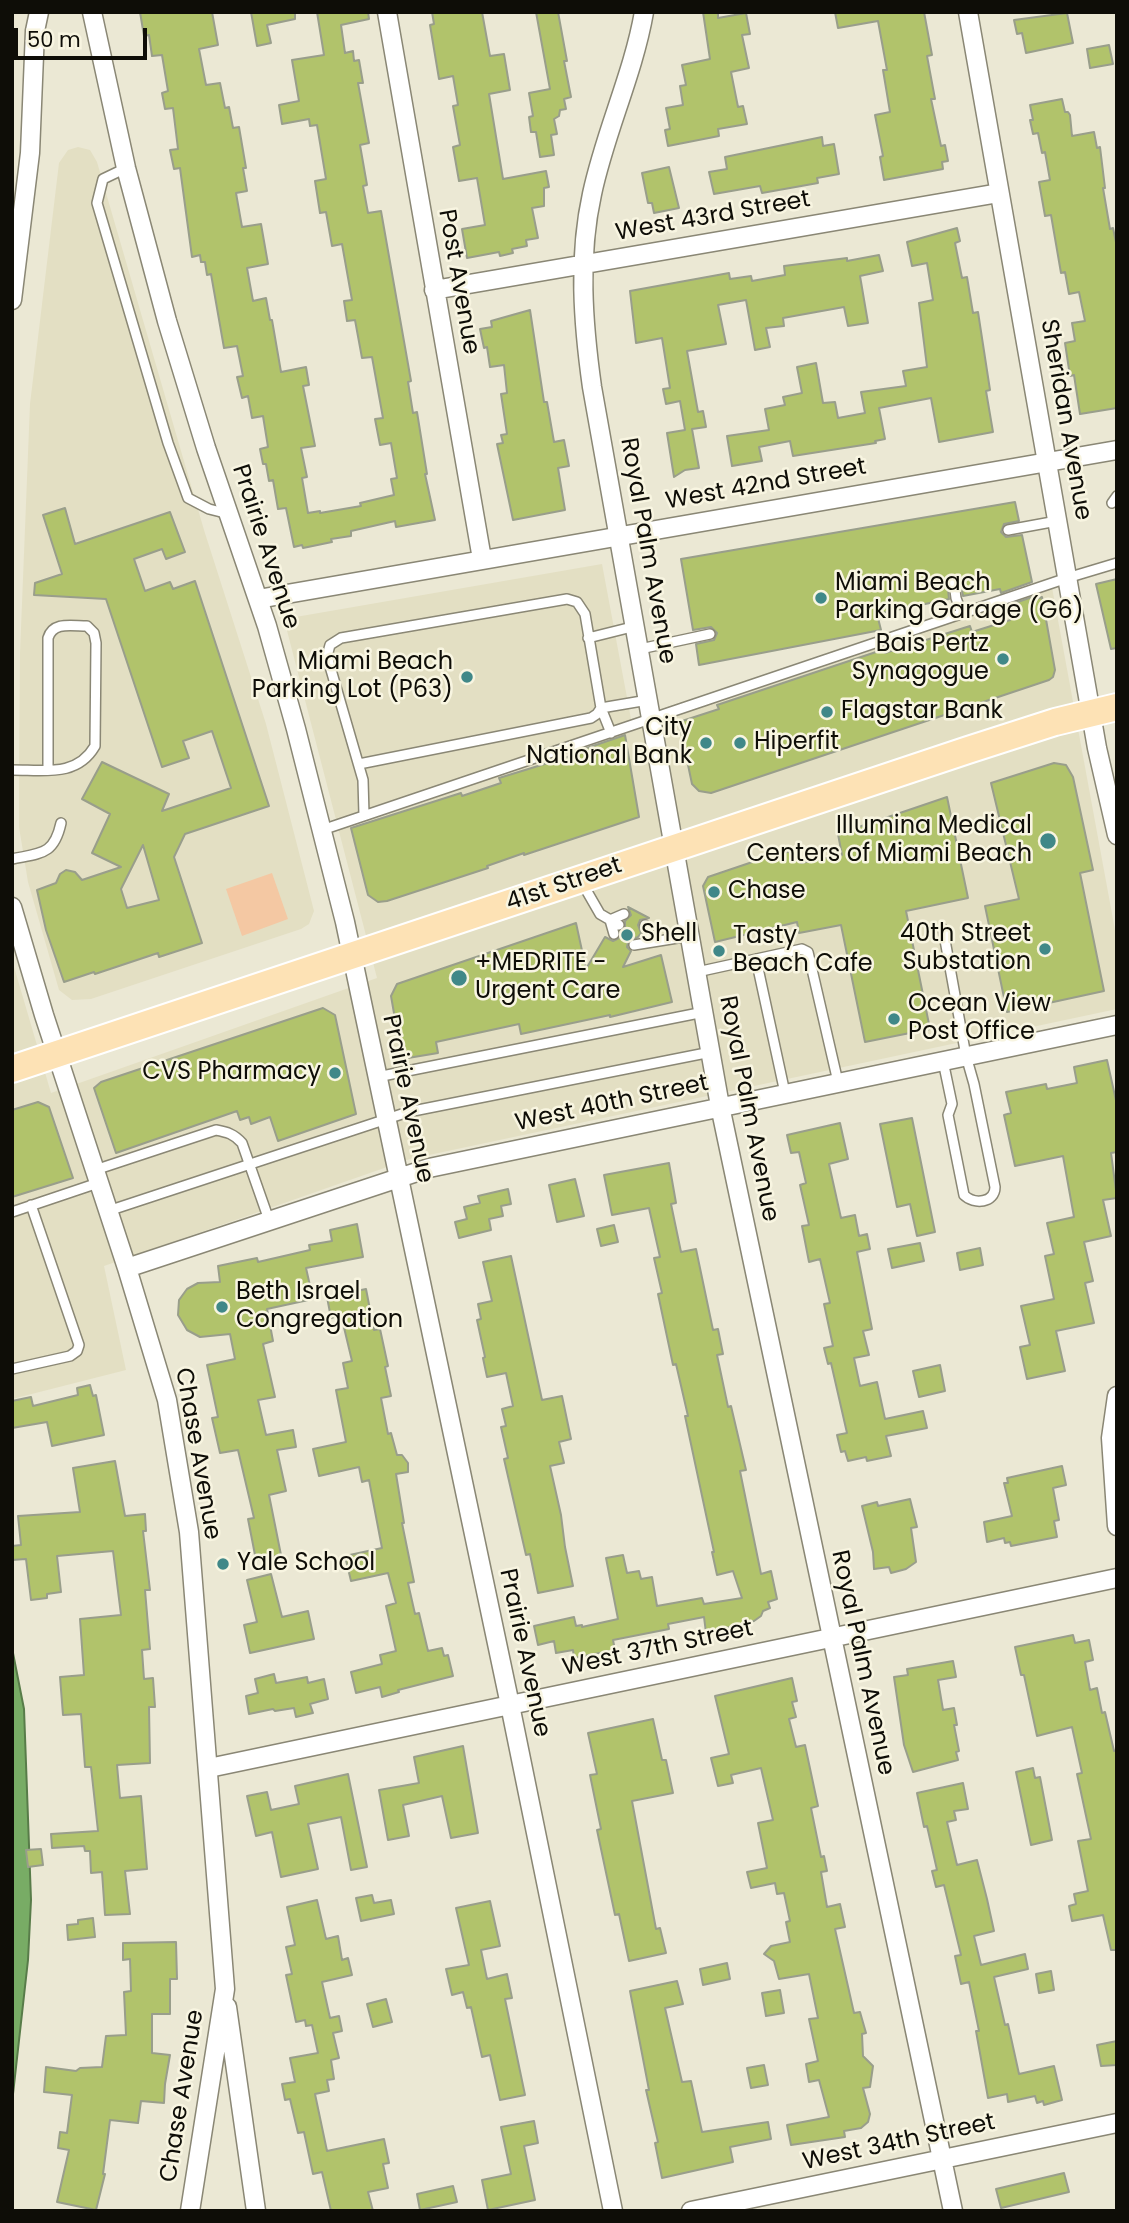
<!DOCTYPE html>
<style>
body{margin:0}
#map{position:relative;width:1129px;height:2223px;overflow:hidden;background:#ebe8d4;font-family:Poppins,sans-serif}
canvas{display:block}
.frame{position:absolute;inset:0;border:14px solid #0e0d07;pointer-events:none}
.scale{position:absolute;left:14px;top:28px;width:133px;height:32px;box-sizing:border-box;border:4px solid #0e0d07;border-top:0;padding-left:9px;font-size:21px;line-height:24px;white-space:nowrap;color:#0e0d07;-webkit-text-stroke:5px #f8f5e1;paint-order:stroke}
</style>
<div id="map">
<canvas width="1129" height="2223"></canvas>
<div class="frame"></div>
<div class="scale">50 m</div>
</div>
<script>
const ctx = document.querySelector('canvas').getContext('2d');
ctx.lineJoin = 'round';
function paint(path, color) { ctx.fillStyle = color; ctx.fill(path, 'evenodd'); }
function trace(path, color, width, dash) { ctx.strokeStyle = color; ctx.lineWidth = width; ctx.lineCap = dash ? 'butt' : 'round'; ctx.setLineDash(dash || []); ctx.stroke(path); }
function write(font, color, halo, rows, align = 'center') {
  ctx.font = font + ' Poppins,sans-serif'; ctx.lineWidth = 5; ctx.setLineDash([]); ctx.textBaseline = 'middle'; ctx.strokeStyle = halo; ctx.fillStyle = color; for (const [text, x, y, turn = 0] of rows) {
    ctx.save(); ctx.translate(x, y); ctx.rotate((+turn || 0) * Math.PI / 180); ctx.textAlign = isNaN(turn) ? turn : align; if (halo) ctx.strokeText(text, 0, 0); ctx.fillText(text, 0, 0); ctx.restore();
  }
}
paint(new Path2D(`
 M78,147L90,150L97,162L204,530L266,724L314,911L309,924L301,929L91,999L72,1000L59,990L28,882L19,827V768L20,653L30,404L59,163L68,150Z
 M602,564L631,719L1051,582L1117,941V1009L410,1159L104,1266L126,1370L12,1399V960L51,1093L377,978L284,619Z`), '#e3dfc3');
paint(new Path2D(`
 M272,873L288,919L242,936L226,889Z`), '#f4c8a3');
const water = new Path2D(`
 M12,1648L24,1709L31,1900L28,1960L12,2103Z`);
paint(water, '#78ac65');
trace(water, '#587c49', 2);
const building = new Path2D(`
 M140,12H212L218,45L199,49L206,85L220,83L225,108L229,107L233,128L239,127L246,168H243L247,191L236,193L242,227L261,224L268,264L247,268L253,301L266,298L270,320H272L281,372L306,367L309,385L303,386L315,446L301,448L307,477L302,478L308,513L320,511V513L361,506L360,503L394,495L391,479L397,478L391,443L380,445L375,419L383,418L372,357L362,358L355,320L347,321L344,301L352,300L342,244L332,246L326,212L320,213L315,181L326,179L317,125L310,126L309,119L282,124L279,105L299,101L292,60L324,55L317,12H368L369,19L341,25L345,53L353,51L354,61L359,60L363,83H358L369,143L360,145L367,185L363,186L368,213L381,211L411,381L408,382L413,413L417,412L427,474H425L435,520L396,527L395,521L351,531V536L331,539L332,542L303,548L302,545L294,547L286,508L278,509L273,480L269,481L266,464H263L260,449L268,447L263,416L252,418L248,396L242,398L237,377L243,376L237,346L224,348L211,274L207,275L205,262H201L200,255L192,257L180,168L174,169L170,150L178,149L173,108L165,109L162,93L168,91L162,55L152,56L149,35L144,36Z
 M251,12H295V19L267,25L271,43L257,46Z
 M432,12H482L490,56L504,54L510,90L489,94L503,179L546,171L549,187L544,188V206L532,208L538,238L526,240L527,246L512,249L513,253L500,256L499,252L467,258L462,229L485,225L477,178L459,181L453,147L460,145L453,106L458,105L453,76L439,79L430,25L434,24Z
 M536,12H558L567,61H564L571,97L564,99L566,109L560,110L559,116L554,119L557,134L551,135L554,155L540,157L536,132H531L529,117L533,116L529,93L550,89Z
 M703,12H718V18L746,13L750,34L742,35L749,68L731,72L738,107L743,106L747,124L718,129L719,136L668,146L665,130L670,129L666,108L683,105L680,86L686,85L682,65L710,59Z
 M835,12H924L932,55L927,56L935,99H931L941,146L945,145L948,161L942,162L943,169L884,180L880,157L883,156L875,115L890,112L883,70H887L878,21L838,28Z
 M1067,13L1073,43L1026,53L1022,33L1017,34L1014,20Z
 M1109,45L1113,64L1090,68L1087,49Z
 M1062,99L1065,112H1068L1070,115L1072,136L1094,132L1097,148L1100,147L1105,188H1103L1110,229L1113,228L1117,247V408L1080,414L1074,375L1070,376L1065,343L1075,341L1072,323L1085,321L1079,292L1069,294L1065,272L1061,273L1051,215L1045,216L1039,182L1050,180L1045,152L1042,153L1038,133L1033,134L1030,120H1033L1030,105Z
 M822,137L823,146L834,144L839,174L817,178L818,183L762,193L760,186L714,194L709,172L727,169L725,157Z
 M669,167L679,208L654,213L652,203H648L642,173Z
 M957,228L960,241L955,243L962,278L967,277L973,313L978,312L990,390L986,391L993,432L939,442L931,398L879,408L885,439L875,441L876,443L793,456L790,441L759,447L762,461L732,466L727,436L769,430L765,409L785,405L783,397L802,393L797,367L816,363L823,403L835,402L838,418L865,413L861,392L906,386L903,371L927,367L919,303L933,300L927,263L912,266L907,242Z
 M879,255L883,271L860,276L868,323L848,326L844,307L783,318L784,326L766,328L770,347L755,350L746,300L718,305L726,344L687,351L698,412L703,411L706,427L692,429L699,468L685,470L674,477L667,433L685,430L680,401L666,404L663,389L670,388L662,338L636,343L630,291L729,273L730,279L751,276L752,281L785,275L784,266L847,258V261Z
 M530,310L544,402H547L554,442L564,440L569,466L558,468L565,510L513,520L497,444L503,443L501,435L507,434L501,394L507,393L504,365L490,367L487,347L484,348L480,329L492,327L491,321Z
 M1015,502L1019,521L1004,524L1001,532L1006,537L1022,535L1032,582L1001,593L1000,589L963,596L960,579L952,576L947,581L949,599L877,614L881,630L699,665L696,644L714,640L717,633L711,627L693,630L681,559Z
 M65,508L75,544L170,512L185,552L166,559L162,549L134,559L145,591L170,582L173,589L195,581L269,806L185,834L174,857L202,943L159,957L158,953L95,974L94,972L64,982L46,930L37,890L56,883L60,874L66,870L75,872L82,880L121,867L92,853L110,814L82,799L102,762L169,794L162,811L231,788L212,731L183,741L189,758L162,767L106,599L34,595L35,583L62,574L43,515ZM143,845L159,900L127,908L121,889Z
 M1117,579V648L1111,649L1096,584Z
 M1035,596L1036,599L1042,597L1055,670L1053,677L1049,680L711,793L699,791L692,784L679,722L719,709L717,705L885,649V653L970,626L972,632L1010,620L1006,606Z
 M625,735L639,817L524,855V853L487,866L488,868L387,901L378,902L368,895L351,828L461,793L462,796L501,783L499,778L587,751V748Z
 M1054,763L1066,765L1073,777L1093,870L1080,873L1104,991L1007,1012L985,906L1019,899L991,783Z
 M947,797L968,898L906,911L930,1029L865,1042L841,925L799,933L797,922L715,942L703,886L708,877L779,853L795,851L797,860L801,859V863L842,855L838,834Z
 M628,907L649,918L640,920L638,925L641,933L638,937L628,942L627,947L631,951L623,967L661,955L672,1002L610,1017V1015L521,1034L519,1024L436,1042L438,1053L402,1059L391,996L397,984L576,923L586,969L605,937L613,941L619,938L621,932L625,928V921L631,915Z
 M323,1008L335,1015L356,1114L278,1141L270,1117L251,1124L249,1117L240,1120L237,1111L116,1153L94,1088L101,1082Z
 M1107,1060L1117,1105V1152L1111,1153L1117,1198L1103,1200L1111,1236L1084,1242L1093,1281L1085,1283L1094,1323L1056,1331L1065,1371L1027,1379L1020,1347L1030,1345L1021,1306L1054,1299L1045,1256L1054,1254L1047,1223L1074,1217L1063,1156L1015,1166L1004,1115L1011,1113L1006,1092L1046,1084L1047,1089L1077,1083L1074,1067Z
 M38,1102L49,1107L73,1178L12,1197V1110Z
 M912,1118L935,1232L917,1236L910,1204L897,1207L880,1124Z
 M840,1123L848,1159L829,1164L841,1218L855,1215L859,1236L867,1234L870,1249L857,1252L872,1329L863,1331L869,1355L854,1358L860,1386L877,1382L885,1419L923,1411L927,1428L886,1436L891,1456L867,1461L866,1457L848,1461L845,1451L841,1452L837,1435L847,1433L831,1363L828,1364L824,1348L833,1346L824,1304L830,1303L820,1259L809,1262L802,1226L809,1225L800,1185L806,1183L799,1152L791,1153L787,1135Z
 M669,1163L676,1203L671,1204L681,1252L696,1249L713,1330L718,1329L723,1354L717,1355L728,1407L731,1406L746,1470L740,1471L761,1574L771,1571L777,1599L768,1602L770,1608L763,1611L761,1616L754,1621L706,1633L704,1617L668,1624L669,1629L613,1640L615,1650L574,1658L573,1650L556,1653L554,1641L538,1645L534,1626L574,1617L576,1626L582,1625V1627L618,1619L606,1558L623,1555L627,1573L639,1571L641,1579L652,1577L657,1606L702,1598L704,1604L742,1598L733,1571L717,1575L712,1552H714L685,1416H688L676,1364L673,1365L658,1294L662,1293L654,1258L660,1257L649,1208L612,1215L604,1175Z
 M575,1179L584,1216L557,1222L549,1185Z
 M508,1189L511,1204L501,1206L503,1216L489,1219L491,1230L459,1238L455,1222L467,1219L464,1207L480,1203L478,1196Z
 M357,1224L363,1257L306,1268L313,1299L267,1309L273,1341L263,1344L275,1397L258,1400L266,1435L293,1430L296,1447L277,1450L286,1491L269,1495L281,1555L256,1560L248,1519L254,1518L238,1450L220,1453L212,1418L218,1417L207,1365L235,1359L230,1334L200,1337L187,1330L178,1315L179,1300L187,1289L198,1283L220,1282L218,1266L257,1258L258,1262L310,1250L309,1245L332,1241L330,1230Z
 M614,1225L618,1242L601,1246L597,1229Z
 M920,1243L924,1261L892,1268L888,1249Z
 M980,1248L983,1265L960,1270L957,1253Z
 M511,1256L542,1400L562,1396L571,1439L559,1442L564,1463L550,1466L561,1515L565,1547L573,1586L538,1593L530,1554L526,1555L504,1459L508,1458L501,1427L506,1426L502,1409L513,1406L506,1373L487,1377L483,1358L485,1357L477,1320L481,1319L478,1304L492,1301L483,1262Z
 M366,1289L374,1330L380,1329L388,1366L385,1367L391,1396L381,1398L388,1434L391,1433L397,1455H402L408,1463V1472L396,1474L404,1523H402L414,1582L408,1583L415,1614L419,1613L428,1651L442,1648L444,1656L448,1655L453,1676L398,1690L399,1692L382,1697L380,1687L356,1693L351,1672L382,1664L380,1655L396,1651L386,1606L396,1603L388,1573L351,1581L345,1556L382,1548L369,1480L362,1482L359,1467L319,1476L313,1449L346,1442L336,1390L348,1388L343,1363L352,1361L341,1315L331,1318L327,1297Z
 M940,1365L945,1391L919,1397L913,1371Z
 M90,1385L93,1396L96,1395L104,1435L52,1446L47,1422L12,1428V1401L31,1397L33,1406L78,1395L77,1388Z
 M115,1461L125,1516L145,1514L146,1531H143L150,1590H145L150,1649L142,1650L144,1679L153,1678L155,1707H149L150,1763L117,1765L120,1798L141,1796L147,1869L125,1871L130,1914L105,1915L102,1872L91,1873L90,1851H85L84,1846L52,1848L51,1834L98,1831L91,1767H85L81,1714L63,1715L60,1677L84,1675L80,1619L121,1615L113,1551L57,1556L61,1592L47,1594V1598L31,1600L26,1559L12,1560V1546L21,1545L18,1516L80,1512L73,1468Z
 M1062,1466L1066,1485L1053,1488L1059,1520L1054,1521L1057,1537L1011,1546L1010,1542L1005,1543L1004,1538L987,1542L984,1522L1012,1516L1004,1483H1008L1007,1478Z
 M910,1499L917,1527L911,1528L916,1562L906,1569L891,1573L889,1567L874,1569L873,1552L862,1506L877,1502L878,1506Z
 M271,1574L282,1617L308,1611L314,1639L250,1653L244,1625L257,1622L247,1580Z
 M1073,1635L1075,1643L1089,1640L1093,1660L1085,1662L1090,1690L1097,1688L1102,1713L1105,1712L1114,1751L1117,1750V1950H1111L1103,1915L1072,1921L1069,1906L1076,1904L1074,1894L1088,1891L1078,1841L1091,1839L1077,1774L1082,1773L1072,1727L1037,1736L1024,1675H1021L1015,1647Z
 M953,1661L956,1677L938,1680L943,1710L954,1708L957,1725H954L959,1751L956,1752L958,1760L913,1772L904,1745L894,1677L908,1675L907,1669Z
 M274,1674L276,1683L307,1677L308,1683L324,1679L328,1699L310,1704L313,1713L296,1717L294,1708L275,1711L273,1709L249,1714L246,1696L258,1693L255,1679Z
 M792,1678L797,1701L792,1702L796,1717L789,1719L796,1747L805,1745L818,1806L811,1808L821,1857L824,1856L827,1871L821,1872L827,1907L840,1904L845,1927L835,1929L854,2013L860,2012L866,2033L862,2034L863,2056L873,2066L870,2087L863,2088L870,2114L868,2122L861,2128L844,2131L845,2137L791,2145L787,2125L829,2117L819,2080L809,2082L806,2064L818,2061L809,2019L818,2018L809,1974L779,1979L774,1961L764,1954L771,1946L790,1942L786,1922L790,1921L784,1893L777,1894L775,1883L751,1888L747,1872L767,1868L758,1823L773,1820L761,1768L731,1775L733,1783L718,1786L711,1758L729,1754L715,1696Z
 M653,1719L662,1760H666L673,1793L632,1801L656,1929L660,1928L666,1953L629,1961L619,1914L615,1915L597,1830L601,1829L590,1775L597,1774L588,1733Z
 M463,1746L478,1833L451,1838L442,1796L403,1805L409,1836L388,1840L379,1790L419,1783L414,1757Z
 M1033,1768L1035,1778L1040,1777L1052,1840L1031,1845L1016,1772Z
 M348,1774L367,1867L351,1870L341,1817L308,1824L318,1869L281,1877L272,1832L256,1836L247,1796L267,1792L271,1810L299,1804L295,1786Z
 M963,1783L968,1809L954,1811L956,1820L947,1822L957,1865L977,1860L987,1899L994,1931L974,1936L981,1965L1025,1954L1028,1969L994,1977L1005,2025L1008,2024L1019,2074L1054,2066L1062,2100L1044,2105L1043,2101L1037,2103L1035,2096L1008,2102L1007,2094L988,2098L976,2031H979L969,1982L961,1984L955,1956L961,1955L944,1885L936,1887L932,1871L937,1870L927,1826L924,1827L917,1793Z
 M41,1849L43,1865L28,1867L26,1850Z
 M372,1895L374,1903L391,1900L394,1914L361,1921L356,1898Z
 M317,1900L326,1939L338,1936L342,1960L348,1958L352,1975L322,1982L330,2018L339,2016L342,2031L333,2033L339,2058L331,2060L334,2079L327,2080L329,2091L315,2094L327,2151L384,2139L389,2163L383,2164L388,2188L368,2192L373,2211H331L322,2172L313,2174L304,2132L298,2133L290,2099L285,2100L282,2084L295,2082L290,2058L318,2053L312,2025L306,2026L305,2020L296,2022L286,1975L292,1974L286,1947L295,1945L287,1907Z
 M490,1901L500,1946L481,1950L487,1979L507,1974L512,1998L505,1999L525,2095L500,2100L490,2055L482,2057L471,2007L467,2008L463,1992L452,1995L446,1969L469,1965L456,1908Z
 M93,1918L95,1937L68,1940L67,1925L78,1924V1920Z
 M176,1942L177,1979H170V2014H152V2053L170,2055L165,2084L164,2103L141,2101L138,2123L110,2120L103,2174H105L96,2210L57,2202L69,2150L58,2148L60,2132L67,2133L72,2095L44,2092L46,2067L76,2071L80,2068L102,2067L106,2036L126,2035L124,1992L131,1991L130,1959L123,1960V1943Z
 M727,1963L730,1979L703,1985L700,1969Z
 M1051,1971L1054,1990L1039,1993L1036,1974Z
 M677,1981L683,2004L665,2008L682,2082L691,2081L702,2132L768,2122L771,2139L730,2147L733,2162L662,2178L655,2143L658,2142L646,2090H649L630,1991Z
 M780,1990L784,2013L766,2016L762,1993Z
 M386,1999L392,2022L373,2027L367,2004Z
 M1117,2041V2065L1101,2066L1097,2045Z
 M764,2065L768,2085L751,2088L747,2068Z
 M534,2121L538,2143L524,2146L535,2200L488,2210L482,2180L511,2174L501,2127Z
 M1064,2173L1069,2192L1001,2208L996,2189Z
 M453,2186L457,2202L420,2210L417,2194Z`);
paint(building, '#b1c36b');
trace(building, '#999e8b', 2);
const lane = new Path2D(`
 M126,168L103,179L97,203L168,443L188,498L209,509L229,514
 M1112,503L1117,496
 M1008,530L1057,521
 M954,583L956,598L962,614
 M588,638L636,626
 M640,649L710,634
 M359,764L591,718L597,714L601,708L648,700
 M12,770C45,770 77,777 95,746L96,643L94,633L87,626C72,626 53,621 48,638V770
 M364,815L363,780L327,656L330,645L341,638L567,599L577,602L585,614L601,708L611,733
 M322,830L1067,578L1117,563
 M12,859C41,853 54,855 61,823
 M581,881L600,914L619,925
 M645,925L652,942
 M943,929L966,1056L974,1084L995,1187C995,1203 974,1205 964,1195L948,1115L952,1104L943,1061
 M614,934L610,920L624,914
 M634,945L690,936
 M756,959L785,1093
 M697,972L802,949L808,952L838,1082
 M377,1077L704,1012
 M95,1170L216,1130C227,1132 234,1134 242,1143L269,1220
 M108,1211L408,1112L711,1052
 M12,1212L98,1183
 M12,1369L70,1356L77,1351L79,1345L31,1205`);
const street = new Path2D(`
 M92,12L126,168L167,321L206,448L267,626L296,729L345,922L510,1705L613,2211
 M387,12L482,559
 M644,12C633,75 605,132 592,194C578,257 583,323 592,387L720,1106L953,2211
 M968,12L1097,748L1117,835
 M434,290L999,193
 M12,300L30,153L35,31L39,12
 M258,599L1117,450
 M12,907L44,1015L127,1268L167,1400L189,1532L225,1989L190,2211
 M127,1268L429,1168L1117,1025
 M1117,1396L1111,1438L1117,1526
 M209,1768L1117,1578
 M227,2007L256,2211
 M691,2211L1117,2123`);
const primary = new Path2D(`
 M12,1069L968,750L1055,722L1117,707`);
trace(lane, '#8a8775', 12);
trace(street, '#8a8775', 21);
trace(primary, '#fff', 30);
trace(lane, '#fff', 9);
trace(street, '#fff', 18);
trace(primary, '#fde2b5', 26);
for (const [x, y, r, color] of [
 [821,598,7,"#408888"],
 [1003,659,7,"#408888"],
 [467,677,7,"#408888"],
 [827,712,7,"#408888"],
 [706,743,7,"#408888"],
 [740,743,7,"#408888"],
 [1048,841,9,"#408888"],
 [714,892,7,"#408888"],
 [627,935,7,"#408888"],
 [1045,949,7,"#408888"],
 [719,951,7,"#408888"],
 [459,978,9,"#408888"],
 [894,1019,7,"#408888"],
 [335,1073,7,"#408888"],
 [222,1307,7,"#408888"],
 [223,1564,7,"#408888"]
]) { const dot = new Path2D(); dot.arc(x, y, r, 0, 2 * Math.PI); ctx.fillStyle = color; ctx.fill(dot); trace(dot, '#f8f5e1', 2.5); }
write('24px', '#0e0d07', '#f8f5e1', [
 ["West 43rd Street",713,217,-10],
 ["Post Avenue",458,282,80],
 ["Sheridan Avenue",1065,420,80],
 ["West 42nd Street",766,485,-10],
 ["Prairie Avenue",265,547,72],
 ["Royal Palm Avenue",647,551,80],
 ["41st Street",564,885,-19],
 ["Prairie Avenue",407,1099,78],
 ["West 40th Street",612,1104,-12],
 ["Royal Palm Avenue",748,1109,79],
 ["Chase Avenue",197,1454,80],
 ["West 37th Street",658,1649,-12],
 ["Prairie Avenue",524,1653,78],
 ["Royal Palm Avenue",862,1663,78],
 ["Chase Avenue",183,2096,-81],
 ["West 34th Street",899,2143,-12]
]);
write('24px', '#0e0d07', '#f8f5e1', [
 ["Miami Beach",835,584],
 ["Parking Garage (G6)",835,612],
 ["Bais Pertz",989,645,"right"],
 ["Synagogue",989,673,"right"],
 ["Miami Beach",453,663,"right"],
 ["Parking Lot (P63)",453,691,"right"],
 ["Flagstar Bank",841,712],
 ["City",692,729,"right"],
 ["National Bank",692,757,"right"],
 ["Hiperfit",754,743],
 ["Illumina Medical",1032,827,"right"],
 ["Centers of Miami Beach",1032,855,"right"],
 ["Chase",728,892],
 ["Shell",641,935],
 ["40th Street",1031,935,"right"],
 ["Substation",1031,963,"right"],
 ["Tasty",733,937],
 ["Beach Cafe",733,965],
 ["+MEDRITE -",475,964],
 ["Urgent Care",475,992],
 ["Ocean View",908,1005],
 ["Post Office",908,1033],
 ["CVS Pharmacy",321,1073,"right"],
 ["Beth Israel",236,1293],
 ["Congregation",236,1321],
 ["Yale School",237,1564]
], 'left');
</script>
